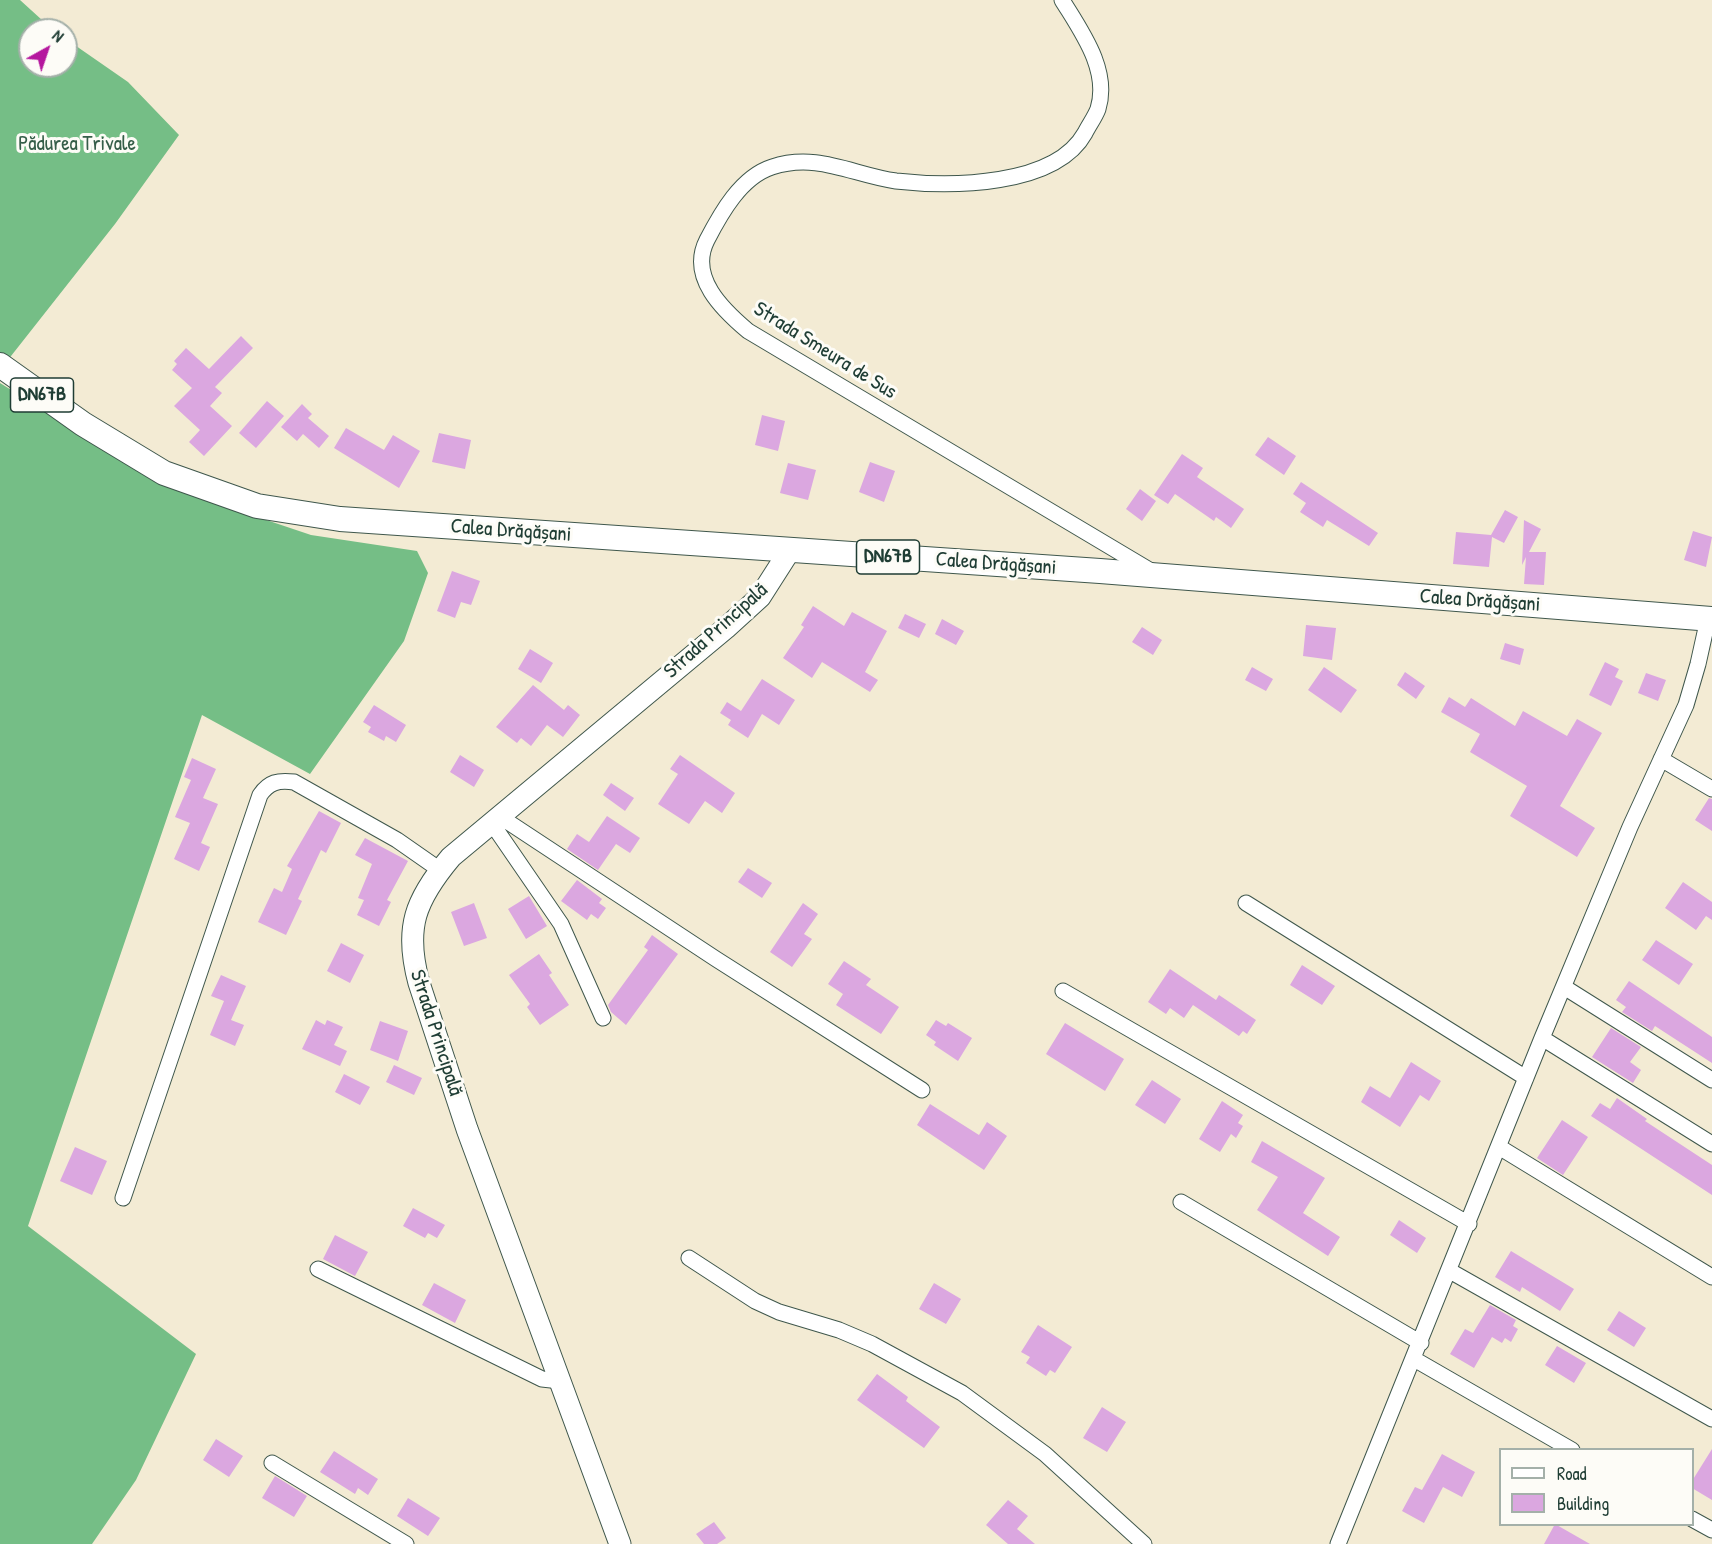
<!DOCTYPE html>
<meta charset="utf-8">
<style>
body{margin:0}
#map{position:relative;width:1712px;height:1544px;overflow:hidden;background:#f3ebd4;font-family:"Patrick Hand",sans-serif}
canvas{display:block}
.legend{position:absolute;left:1499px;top:1448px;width:195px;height:78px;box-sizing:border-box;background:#fdfcf7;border:2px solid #a4b0a9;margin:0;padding:8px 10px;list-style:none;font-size:18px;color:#1f3d34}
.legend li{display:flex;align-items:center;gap:12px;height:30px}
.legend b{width:30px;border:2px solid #a4b0a9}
.north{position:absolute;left:18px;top:18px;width:60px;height:60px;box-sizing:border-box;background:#fdfcf7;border:2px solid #a4b0a9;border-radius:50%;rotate:40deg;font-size:16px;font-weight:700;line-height:24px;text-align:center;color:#1f3d34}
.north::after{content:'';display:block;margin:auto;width:21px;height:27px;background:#b5179e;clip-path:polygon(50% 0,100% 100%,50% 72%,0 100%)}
</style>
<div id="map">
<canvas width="1712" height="1544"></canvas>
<ul class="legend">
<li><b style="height:8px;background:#fff"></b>Road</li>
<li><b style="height:16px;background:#dba7e0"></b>Building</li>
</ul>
<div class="north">N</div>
</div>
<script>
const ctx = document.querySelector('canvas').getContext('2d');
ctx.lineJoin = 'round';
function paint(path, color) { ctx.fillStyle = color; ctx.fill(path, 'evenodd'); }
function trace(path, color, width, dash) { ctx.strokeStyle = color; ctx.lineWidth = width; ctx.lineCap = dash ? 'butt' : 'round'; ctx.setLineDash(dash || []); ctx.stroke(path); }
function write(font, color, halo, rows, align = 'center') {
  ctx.font = font + ' "Patrick Hand",sans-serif'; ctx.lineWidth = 6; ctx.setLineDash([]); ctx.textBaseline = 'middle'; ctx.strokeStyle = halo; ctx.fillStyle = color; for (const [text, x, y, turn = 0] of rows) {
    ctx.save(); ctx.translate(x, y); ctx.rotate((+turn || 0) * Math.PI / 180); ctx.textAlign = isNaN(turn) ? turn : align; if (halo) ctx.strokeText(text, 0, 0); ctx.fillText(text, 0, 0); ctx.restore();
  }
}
paint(new Path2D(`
 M0,0H20L53,30H30V66H66V39L128,82L179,135L115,224L0,370Z
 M0,383L168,487L311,535L417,551L428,573L404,641L310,774L202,715L28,1226L196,1354L136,1480L92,1544H0Z`), '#75be86');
paint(new Path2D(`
 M241,336L253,348L215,387L222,393L210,406L232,426L204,456L189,442L200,430L174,406L192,388L172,370L177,364L174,361L186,348L209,369Z
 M267,401L284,416L256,448L239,433Z
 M302,404L312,414L308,418L329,436L319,448L303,434L297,441L281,427Z
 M762,415L785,421L778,451L755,445Z
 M346,428L384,450L393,435L420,451L399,488L334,448Z
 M439,433L471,440L465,469L432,462Z
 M1268,437L1296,456L1284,475L1255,455Z
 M1182,454L1203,468L1197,477L1244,509L1231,528L1216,517L1214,521L1175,494L1168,504L1154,495Z
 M870,462L895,471L884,502L859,492Z
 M788,463L816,470L808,500L780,493Z
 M1301,482L1378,533L1369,546L1327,520L1323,527L1300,512L1306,503L1293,494Z
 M1140,489L1156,501L1142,521L1126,509Z
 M1505,510L1518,517L1504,543L1492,537L1489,567L1453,564L1456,532L1491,535Z
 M1524,520L1541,529L1529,552H1546L1544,585L1524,584L1526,557L1522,565Z
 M1693,531L1712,537L1706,567L1684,560Z
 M452,571L480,581L471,605L461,602L455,618L437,611Z
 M813,606L844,626L852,612L887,631L865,672L878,680L870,692L822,662L812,678L783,658L804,627L801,625Z
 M905,614L926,624L919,638L898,628Z
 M942,619L964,631L956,645L935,634Z
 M1306,625L1336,628L1332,660L1303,656Z
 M1142,627L1162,640L1153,655L1132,642Z
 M1505,643L1524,649L1520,665L1500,659Z
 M530,649L553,663L541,683L518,669Z
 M1605,662L1619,669L1615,677L1623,681L1611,706L1589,695Z
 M1252,667L1273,679L1266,691L1245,680Z
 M1324,667L1357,690L1341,713L1308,690Z
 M1405,672L1425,686L1416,699L1397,685Z
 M1646,673L1666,680L1658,701L1638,693Z
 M762,679L795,700L779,725L762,714L748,738L728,725L731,720L720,713L727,702L741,711Z
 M533,685L564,710L568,705L580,715L563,737L547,725L531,746L521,738L517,743L496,727Z
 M1449,697L1465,707L1471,698L1515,726L1523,711L1567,736L1577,719L1602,733L1560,806L1595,828L1577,857L1510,816L1527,786L1470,752L1480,734L1441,712Z
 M374,705L406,725L396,742L386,736L384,741L368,732L371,727L363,722Z
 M460,755L484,770L474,787L450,772Z
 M680,755L735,793L722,813L705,801L689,824L658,804L678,774L670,769Z
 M192,758L216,769L203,798L218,804L201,843L210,847L199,871L174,859L190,823L175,817L191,780L184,777Z
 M611,783L634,798L625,811L603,795Z
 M1709,798L1712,799V831L1695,820Z
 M319,811L341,823L326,853L321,850L298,899L302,901L286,935L258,922L274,888L282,892L292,869L287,866Z
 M607,816L640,838L630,853L616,844L598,870L567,849L577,834L589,842Z
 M365,838L408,861L387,900L391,902L379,926L357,915L364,900L358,898L372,864L355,855Z
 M748,868L772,883L762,898L738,882Z
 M577,880L602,899L599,903L606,908L598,919L591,914L587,920L561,901Z
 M1683,882L1712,902V920L1706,916L1696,930L1665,908Z
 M529,896L547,926L526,939L508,909Z
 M474,903L487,938L464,946L451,912Z
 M803,903L818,914L804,934L812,939L792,967L770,952Z
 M652,935L678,954L626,1025L611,1012L608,1005L648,950L644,947Z
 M1656,940L1693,964L1679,985L1642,960Z
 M341,943L364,955L350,983L327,971Z
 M539,954L552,973L549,975L569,1005L540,1025L527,1007L530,1004L509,975Z
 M844,961L871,979L866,985L899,1007L881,1034L836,1005L843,994L828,984Z
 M1302,965L1335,986L1322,1005L1290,985Z
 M1170,969L1216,1000L1219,995L1256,1020L1247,1034L1243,1031L1239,1036L1193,1005L1184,1018L1170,1008L1166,1014L1148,1002Z
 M221,975L246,986L231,1020L244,1025L235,1046L210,1035L224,1001L211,996Z
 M1629,981L1712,1037V1063L1655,1026L1652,1031L1622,1012L1626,1007L1616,1000Z
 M316,1020L325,1025L327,1020L343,1027L334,1045L347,1051L340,1066L302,1049Z
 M936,1020L946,1026L948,1023L972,1038L958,1061L934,1045L936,1042L926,1035Z
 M380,1021L408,1031L398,1061L370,1050Z
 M1065,1023L1124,1059L1105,1091L1046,1054Z
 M1611,1028L1641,1047L1630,1062L1641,1070L1633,1083L1592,1057Z
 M1411,1062L1441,1081L1429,1101L1420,1095L1400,1127L1361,1102L1370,1086L1390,1098Z
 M394,1065L422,1078L414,1095L386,1082Z
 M344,1074L370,1087L360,1105L335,1092Z
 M1152,1080L1181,1099L1165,1124L1135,1105Z
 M1617,1098L1647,1119L1645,1121L1712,1165V1195L1591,1116L1600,1103L1610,1109Z
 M1222,1101L1243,1115L1238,1123L1243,1126L1236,1138L1231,1134L1220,1152L1199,1139Z
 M930,1104L979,1135L987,1122L1007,1136L984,1170L917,1125Z
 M1562,1120L1588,1137L1563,1175L1537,1158Z
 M1262,1141L1325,1178L1303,1213L1340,1237L1328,1256L1257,1210L1278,1177L1251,1162Z
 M75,1147L107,1161L92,1195L60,1181Z
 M413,1208L445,1225L437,1238L428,1233L425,1238L403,1226Z
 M1399,1220L1426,1238L1417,1253L1390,1235Z
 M335,1235L368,1252L355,1276L323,1259Z
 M1511,1251L1574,1289L1560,1311L1522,1287L1520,1292L1495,1277Z
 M434,1283L466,1300L455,1323L422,1305Z
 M934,1283L961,1299L946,1324L919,1309Z
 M1490,1305L1516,1320L1513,1326L1518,1329L1511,1342L1505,1338L1502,1343L1492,1337L1474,1368L1450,1354L1465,1329L1473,1333Z
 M1619,1311L1646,1328L1634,1347L1607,1330Z
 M1038,1325L1072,1347L1055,1373L1050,1370L1046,1376L1026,1363L1030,1357L1021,1352Z
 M1557,1346L1586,1363L1574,1383L1545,1365Z
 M877,1374L908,1397L906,1401L940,1427L924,1448L857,1400Z
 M1102,1407L1126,1422L1107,1452L1083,1438Z
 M216,1439L243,1456L229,1477L203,1460Z
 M1712,1449V1500L1692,1488V1481Z
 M334,1451L378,1479L368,1495L358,1488L355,1494L320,1472Z
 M1442,1454L1475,1472L1462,1497L1443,1487L1424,1523L1402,1511L1415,1487L1422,1490Z
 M275,1476L307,1496L294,1517L262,1498Z
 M408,1498L440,1518L428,1536L397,1516Z
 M1008,1500L1028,1516L1017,1529L1035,1544H1008L986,1525Z
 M714,1522L726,1538L717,1544H704L696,1534Z
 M1555,1524L1590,1544H1544Z`), '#dba7e0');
const street = new Path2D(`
 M1062,0C1081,31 1110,70 1098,109C1095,117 1089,125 1085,133C1055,187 950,187 896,181C853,175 817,152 772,167C741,177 721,213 707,240C688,277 723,310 748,331L1151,571
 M1661,759L1712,789
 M499,816L716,959L922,1090
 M491,822L561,924L603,1018
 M1246,903L1526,1078
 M1564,987L1712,1080
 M1063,991L1469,1224
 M1542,1038L1712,1144
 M1499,1147L1712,1277
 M123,1198L260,795C269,782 278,780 294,782L397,840L440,870
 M1181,1202L1421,1343
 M689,1258L755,1301L779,1312L839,1330L872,1344L962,1393L1045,1454L1144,1544
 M318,1269L542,1379L560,1381
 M1450,1271L1712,1419
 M1414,1359L1572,1450
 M272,1463L406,1544
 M1692,1519L1712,1530
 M1338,1544L1542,1038L1630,827L1686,705L1698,664L1708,619`);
const secondary = new Path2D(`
 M620,1544L467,1129L419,983C404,928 415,900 451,857L726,628L760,597L790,550`);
const primary = new Path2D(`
 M0,365L83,424L164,473L257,506L340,519L1100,571L1712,619`);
trace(street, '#3f574c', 17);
trace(secondary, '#3f574c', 23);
trace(primary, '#3f574c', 26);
trace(street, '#fff', 15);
trace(secondary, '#fff', 21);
trace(primary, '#fff', 24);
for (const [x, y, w] of [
 [42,395,63],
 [888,557,63]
]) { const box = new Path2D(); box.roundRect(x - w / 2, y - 17, w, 34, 4.5); ctx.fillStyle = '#fdfcf7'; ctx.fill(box); trace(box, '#1f3d34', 1.5); }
write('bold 20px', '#1f3d34', null, [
 ["DN67B",42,395],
 ["DN67B",888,557]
]);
write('21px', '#365e49', '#fdfcf7', [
 ["Pădurea Trivale",77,144]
]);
write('21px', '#1f3d34', '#fdfcf7', [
 ["Strada Smeura de Sus",825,351,32],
 ["Calea Drăgășani",511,531,4],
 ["Calea Drăgășani",996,564,4],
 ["Calea Drăgășani",1480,601,4],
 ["Strada Principală",716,631,-42],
 ["Strada Principală",436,1033,72]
]);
</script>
